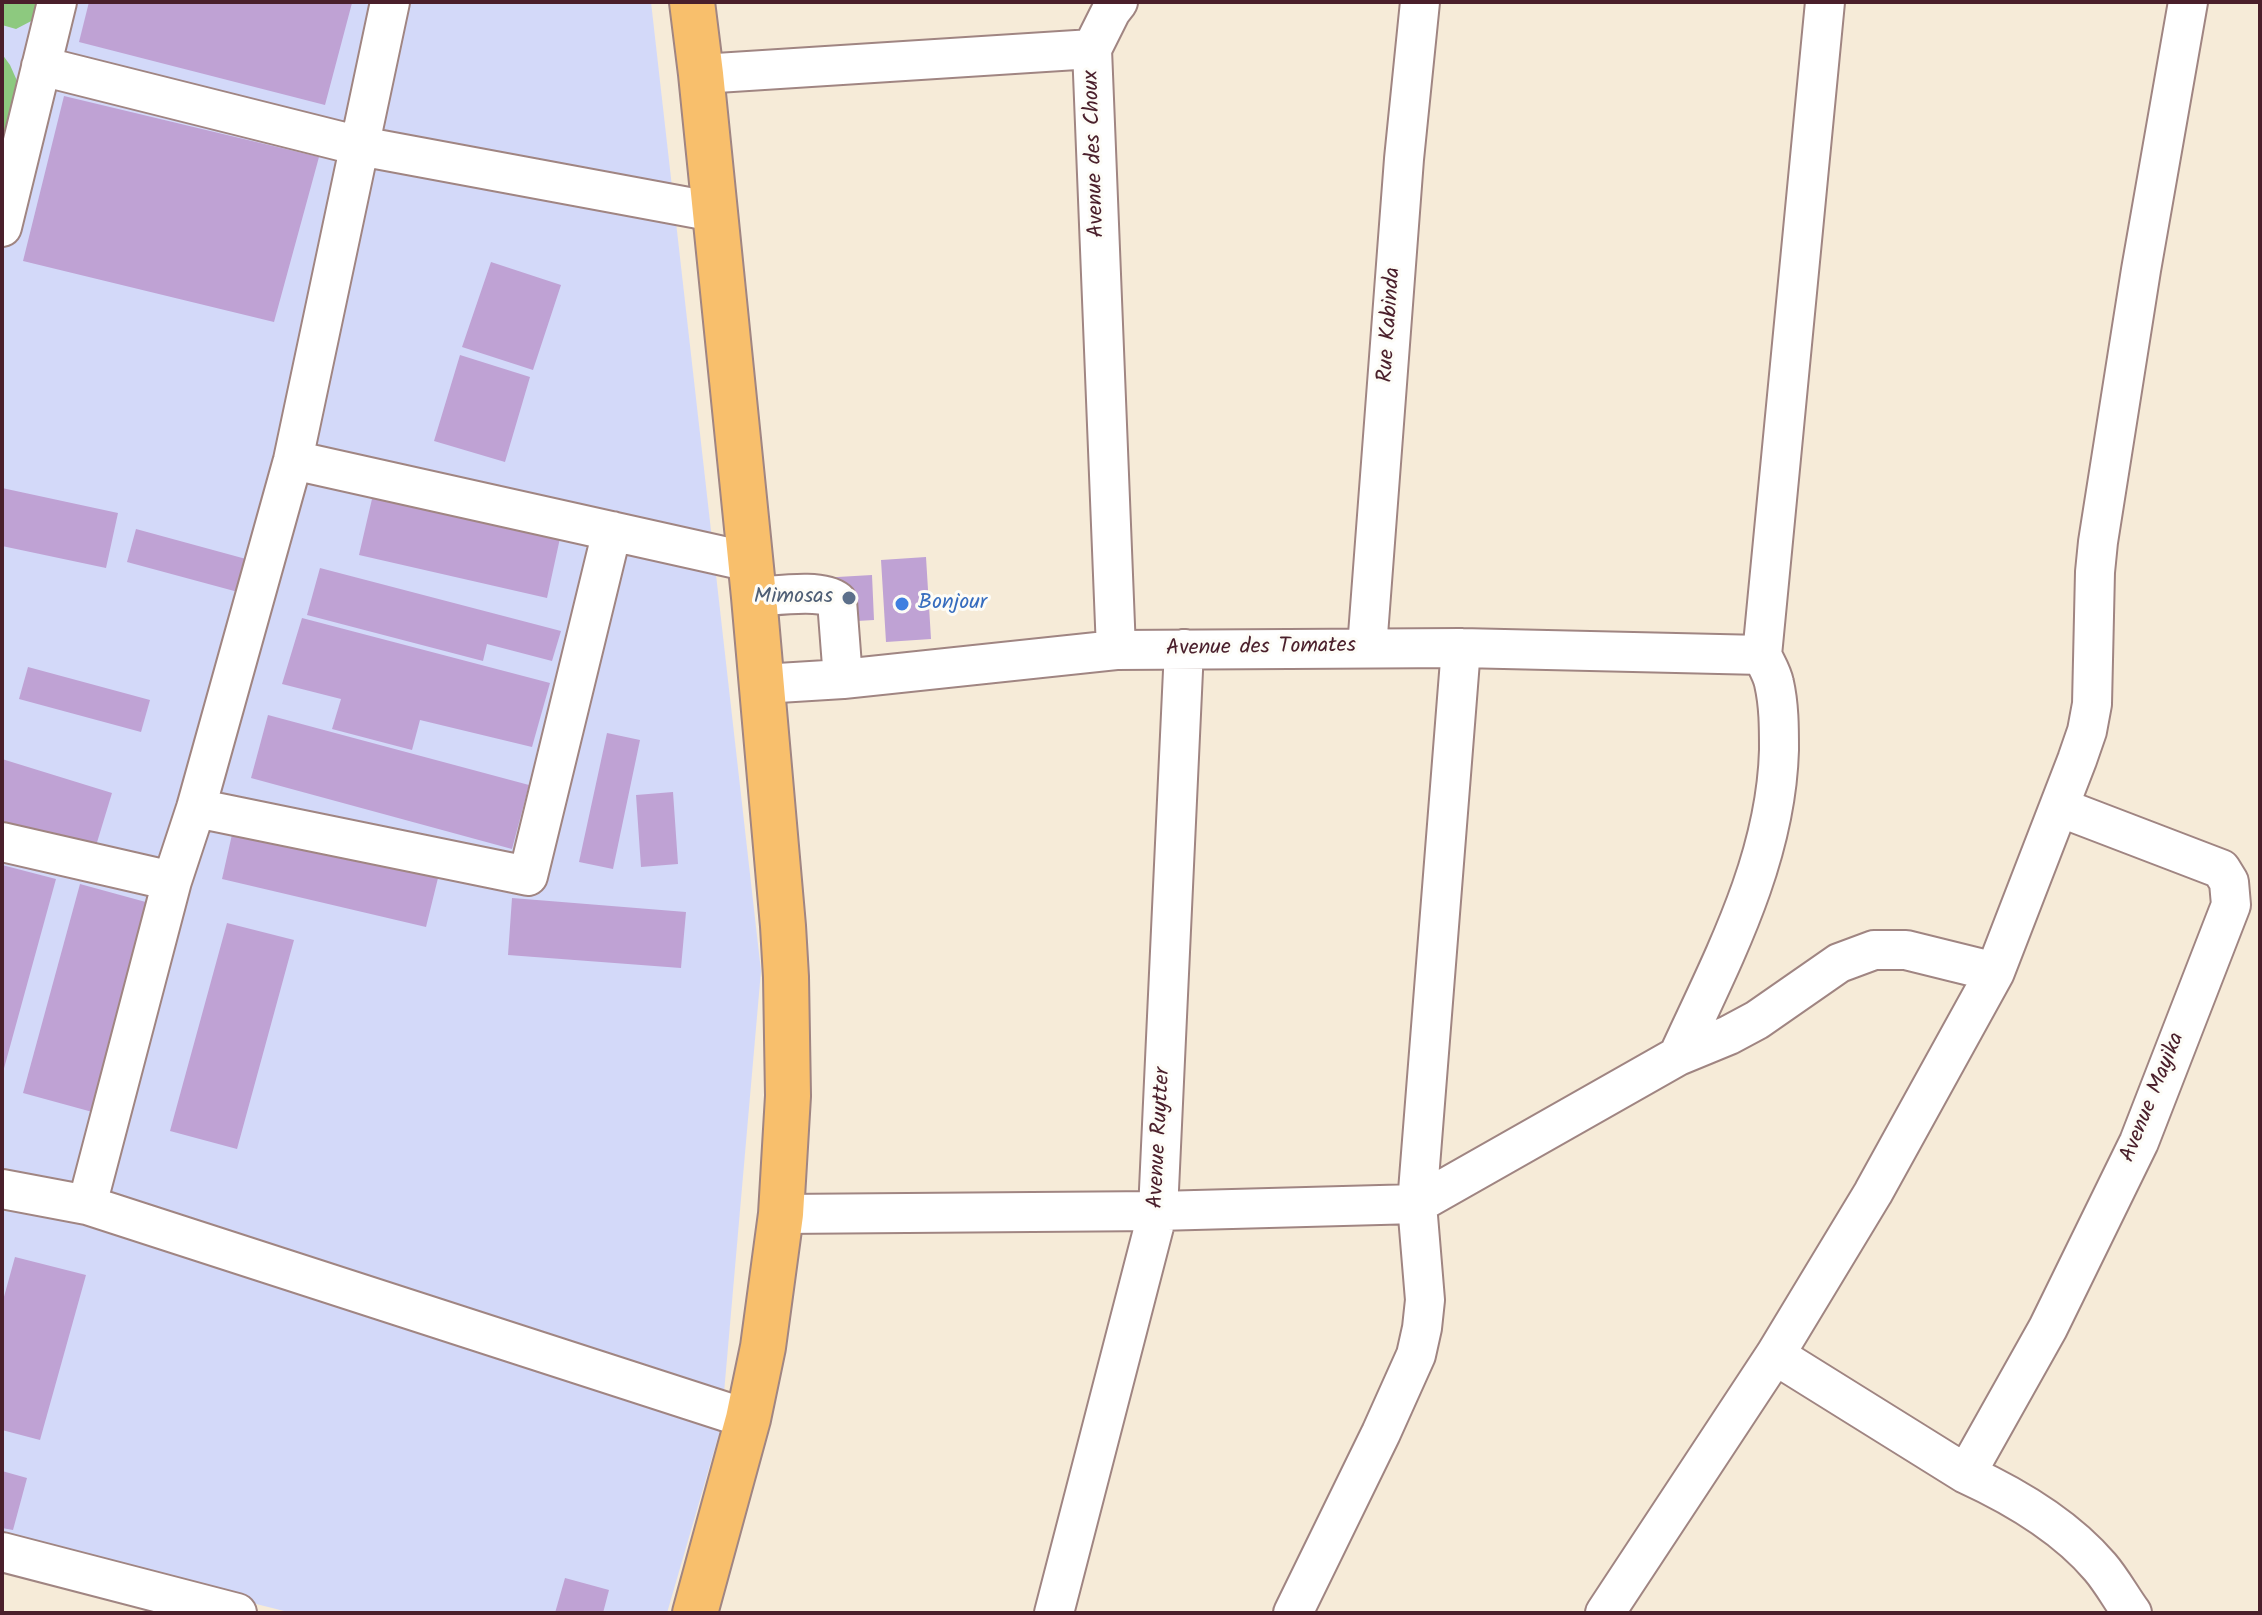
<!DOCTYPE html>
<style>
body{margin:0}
#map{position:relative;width:2262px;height:1615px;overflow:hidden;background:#f6ebd8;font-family:Kalam,sans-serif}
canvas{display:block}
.frame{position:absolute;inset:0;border:4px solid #4a1f2b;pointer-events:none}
</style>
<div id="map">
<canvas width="2262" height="1615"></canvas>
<div class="frame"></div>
</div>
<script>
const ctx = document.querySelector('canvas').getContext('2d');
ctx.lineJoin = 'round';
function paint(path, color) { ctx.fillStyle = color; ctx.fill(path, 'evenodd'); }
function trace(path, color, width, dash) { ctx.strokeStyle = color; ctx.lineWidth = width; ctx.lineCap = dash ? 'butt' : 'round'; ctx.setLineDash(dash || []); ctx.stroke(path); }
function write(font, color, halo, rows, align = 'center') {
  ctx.font = font + ' Kalam,sans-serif'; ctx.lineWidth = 6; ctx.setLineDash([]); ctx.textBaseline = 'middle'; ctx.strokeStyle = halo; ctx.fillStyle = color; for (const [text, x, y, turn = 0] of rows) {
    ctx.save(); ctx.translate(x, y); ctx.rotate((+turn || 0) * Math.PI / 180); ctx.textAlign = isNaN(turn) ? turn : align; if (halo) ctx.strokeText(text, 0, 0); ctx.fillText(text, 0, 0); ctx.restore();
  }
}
paint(new Path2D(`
 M2,2H651L761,971L721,1427L667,1613H292L2,1540Z`), '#d3d9f9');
paint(new Path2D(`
 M2,2H45L39,17L16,29L2,25Z
 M2,54L10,65L18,83L2,168Z`), '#8dc97f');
paint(new Path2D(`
 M89,2H349L352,3L325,105L79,42Z
 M64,96L319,157L274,322L23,261Z
 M491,262L561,285L533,370L462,347Z
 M460,355L530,377L505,462L434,441Z
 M375,486L562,529L547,598L359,555Z
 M2,488L118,513L106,568L2,546Z
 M136,529L246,559L238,592L127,562Z
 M926,557L931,639L886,642L881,560Z
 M320,568L561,631L552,661L487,644L483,661L307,615Z
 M872,575L874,620L823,623L820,578Z
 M302,618L550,683L532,747L420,720L412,750L332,729L341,699L282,684Z
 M28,667L150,700L141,732L19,699Z
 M268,715L529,785L512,849L251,778Z
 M607,733L640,740L613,869L579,862Z
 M2,759L112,793L95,849L2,821Z
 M673,792L678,864L641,867L636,795Z
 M233,830L438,878L426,927L222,879Z
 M2,865L56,879L3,1072H2Z
 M80,884L153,904L96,1113L23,1093Z
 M512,898L686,912L681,968L508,955Z
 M227,923L294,940L237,1149L170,1131Z
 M15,1257L86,1275L40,1440L2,1430V1304Z
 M2,1471L27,1478L13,1530L2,1528Z
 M565,1578L609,1590L603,1613H555Z`), '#bfa2d4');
const minor = new Path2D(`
 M1092,49L1111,11L1118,2
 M41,66L360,146L715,212
 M701,74L1092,49L1116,650
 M2,227L57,2
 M293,460L750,562
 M754,597C775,596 821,588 837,601L843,679
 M1367,648L1404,159L1420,2
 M762,684L843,679L1116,650L1461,648L1762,655
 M196,808L528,876L612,531
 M2,842L172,881L87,1205
 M172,881L196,808L293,460L390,2
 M1678,1056C1723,958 1776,860 1779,750C1779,727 1779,705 1774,683C1772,673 1766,664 1762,655L1825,2
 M2,1189L87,1205L748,1419
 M781,1214L1158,1211L1417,1204L1678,1056L1729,1035L1757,1020L1839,963L1874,950H1906L1995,972
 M1775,1355L1966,1474C2014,1496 2065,1526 2100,1567C2112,1581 2121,1598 2132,1613
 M1966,1474L2048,1328L2139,1142L2231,905L2229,882L2221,869L2059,807
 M2,1552L237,1613
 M1054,1613L1158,1211L1184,649
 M1293,1613L1381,1433L1416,1355L1422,1328L1425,1300L1417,1204L1461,648
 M1605,1613L1775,1355L1873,1193L1995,972L2077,760L2087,731L2092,704L2095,572L2098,542L2141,270L2188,2`);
const major = new Path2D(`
 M692,2L701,74L754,597L783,926L786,977L788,1096L781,1214L763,1347L748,1419L695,1613`);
trace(minor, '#a08582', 42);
trace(major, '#a08582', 48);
trace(minor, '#fff', 38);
trace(major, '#f8bf6c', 44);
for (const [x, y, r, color] of [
 [849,598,8,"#5c6f8a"],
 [902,604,8,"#3f7fe0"]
]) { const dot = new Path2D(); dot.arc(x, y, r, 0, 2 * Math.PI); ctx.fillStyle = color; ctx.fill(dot); trace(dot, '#fdfcf7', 3); }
write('22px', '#4a1f2b', '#fdfcf7', [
 ["Avenue des Choux",1096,154,-92],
 ["Rue Kabinda",1391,325,-86],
 ["Avenue des Tomates",1261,649,-1],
 ["Avenue Mayika",2154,1098,-68],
 ["Avenue Ruytter",1161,1138,-87]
]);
write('22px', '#4e5e75', '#fdfcf7', [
 ["Mimosas",833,598]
], 'right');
write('22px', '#366cbe', '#fdfcf7', [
 ["Bonjour",918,604]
], 'left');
</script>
